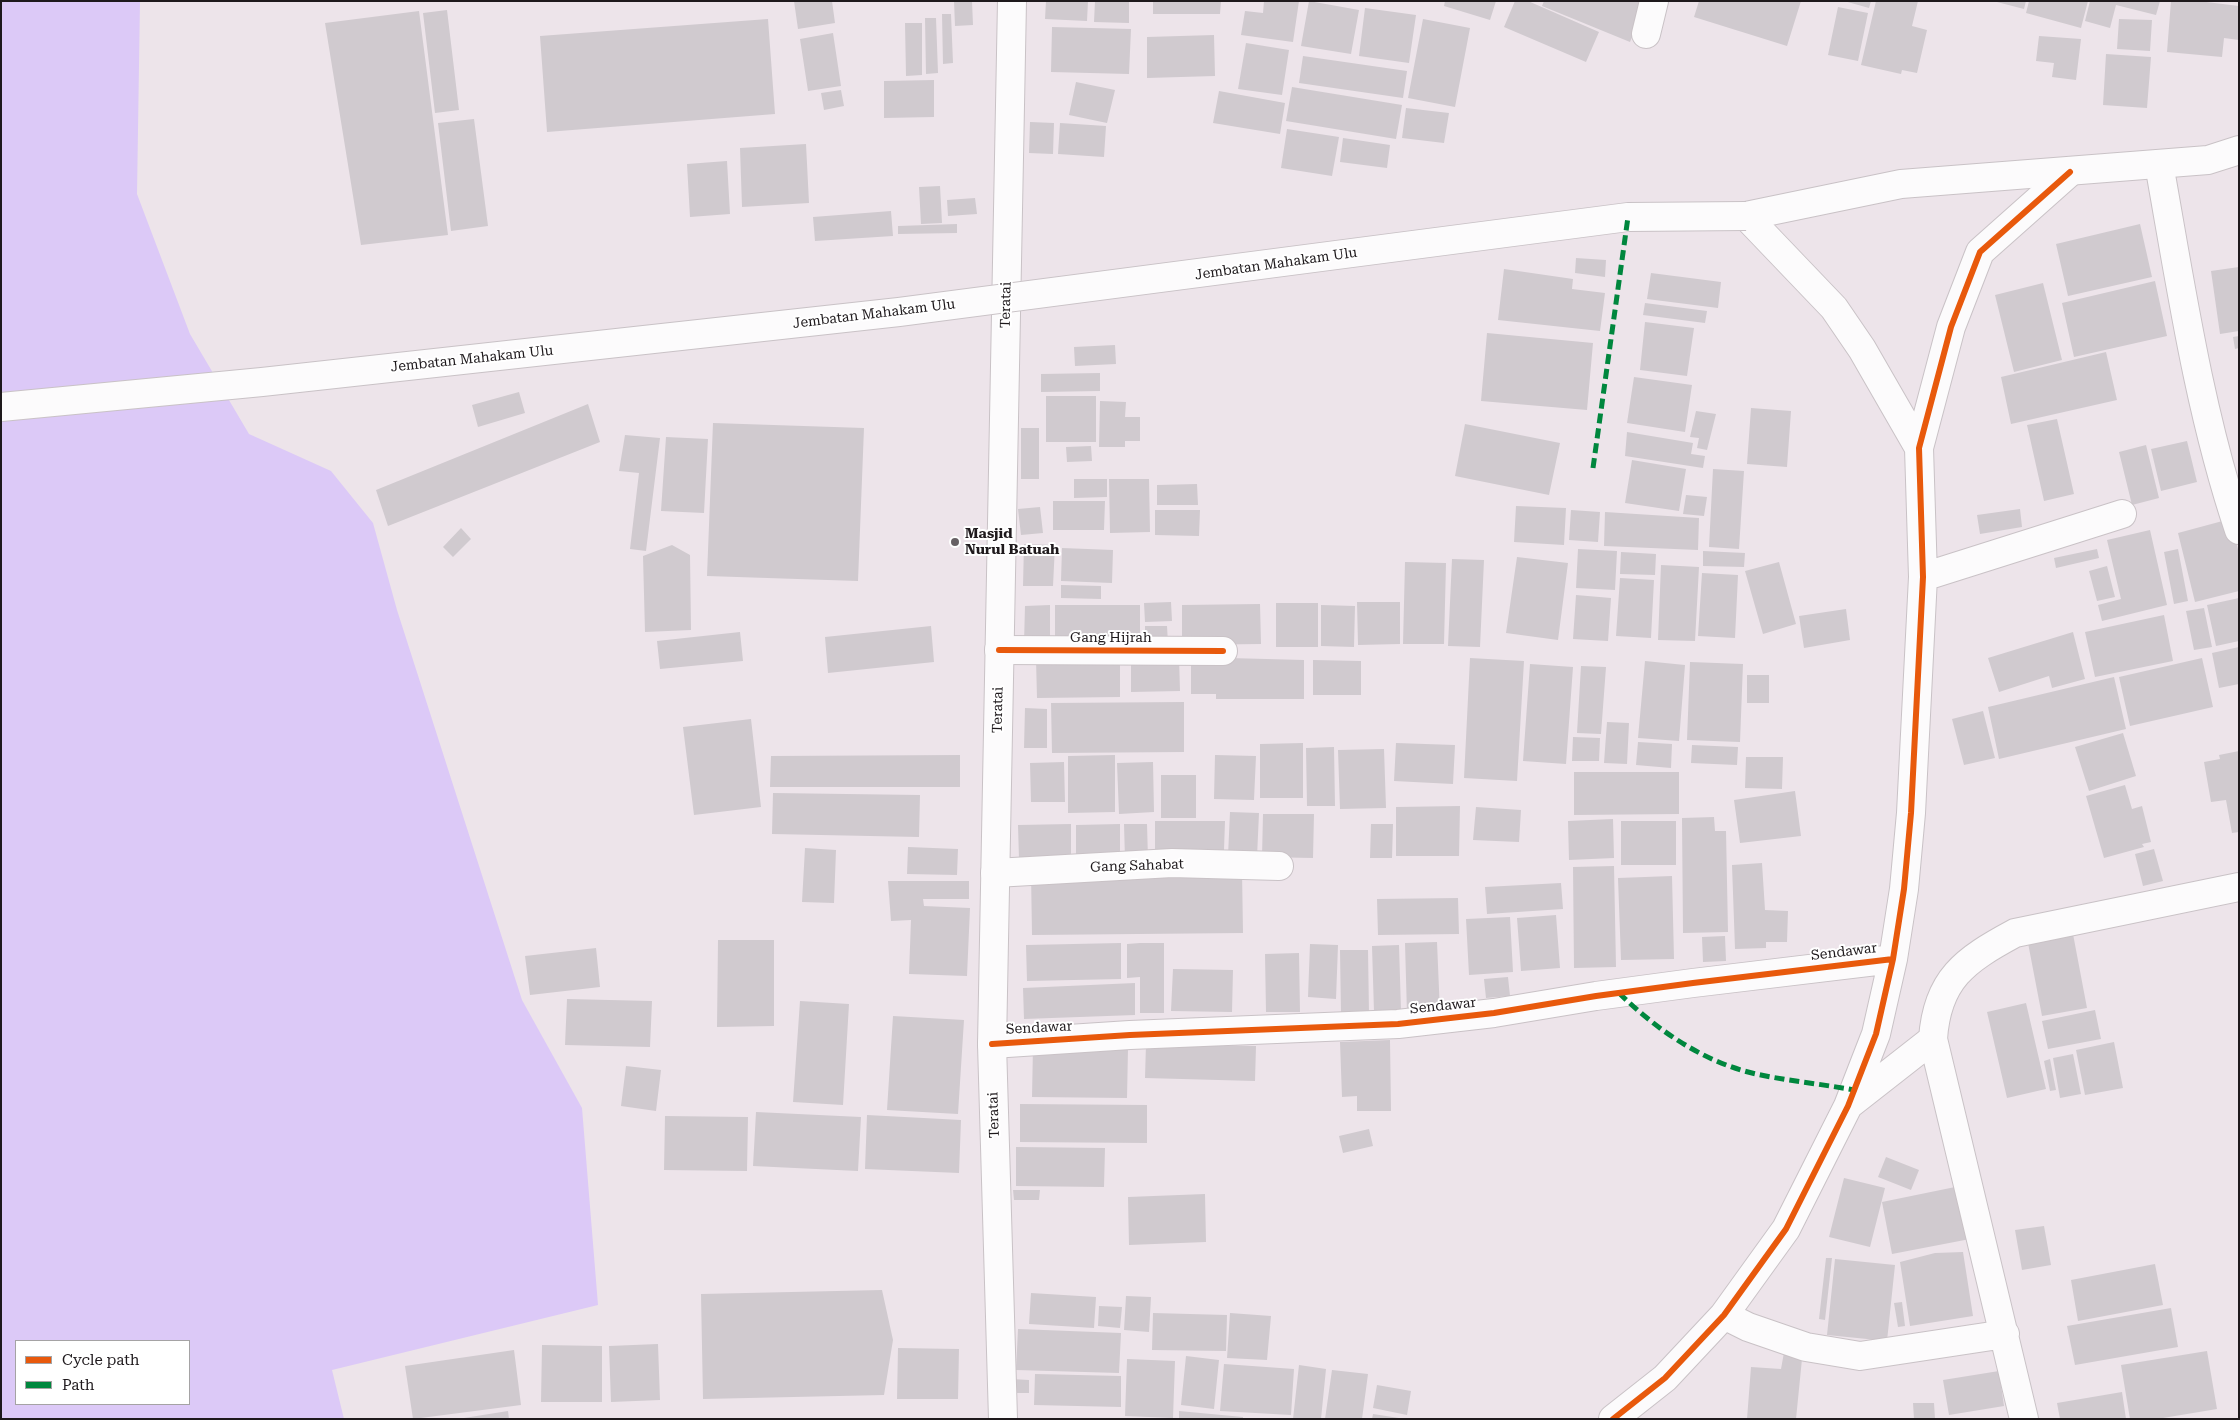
<!DOCTYPE html>
<style>
body{margin:0}
#map{position:relative;width:2240px;height:1420px;overflow:hidden;background:#ede4ea;font-family:"Roboto Serif",serif}
canvas{display:block}
.frame{position:absolute;inset:0;border:2px solid #1e191c;pointer-events:none}
.legend{position:absolute;left:15px;top:1340px;width:175px;height:65px;box-sizing:border-box;background:#fff;border:1px solid #a5a3a4;margin:0;padding:6px 9px;list-style:none;font-size:15px;color:#1e191c}
.legend li{display:flex;align-items:center;gap:10px;height:25px}
.legend b{width:25px;border:1px solid #a5a3a4}
</style>
<div id="map">
<canvas width="2240" height="1420"></canvas>
<div class="frame"></div>
<ul class="legend">
<li><b style="height:6px;background:#e8590c"></b>Cycle path</li>
<li><b style="height:6px;background:#00873e"></b>Path</li>
</ul>
</div>
<script>
const ctx = document.querySelector('canvas').getContext('2d');
ctx.lineJoin = 'round';
function paint(path, color) { ctx.fillStyle = color; ctx.fill(path, 'evenodd'); }
function trace(path, color, width, dash) { ctx.strokeStyle = color; ctx.lineWidth = width; ctx.lineCap = dash ? 'butt' : 'round'; ctx.setLineDash(dash || []); ctx.stroke(path); }
function write(font, color, halo, rows, align = 'center') {
  ctx.font = font + ' "Roboto Serif",serif'; ctx.lineWidth = 4; ctx.setLineDash([]); ctx.textBaseline = 'middle'; ctx.strokeStyle = halo; ctx.fillStyle = color; for (const [text, x, y, turn = 0] of rows) {
    ctx.save(); ctx.translate(x, y); ctx.rotate((+turn || 0) * Math.PI / 180); ctx.textAlign = isNaN(turn) ? turn : align; if (halo) ctx.strokeText(text, 0, 0); ctx.fillText(text, 0, 0); ctx.restore();
  }
}
paint(new Path2D(`
 M1,1H140L137,194L190,334L249,434L331,471L373,523L397,610L522,1000L582,1108L598,1305L332,1370L344,1419H1ZM16,1341H189V1404H16Z`), '#dcc9f7');
paint(new Path2D(`
 M794,1H832L835,23L798,29Z
 M954,1H972L973,25L955,26Z
 M1046,1H1088L1087,21L1045,19Z
 M1095,1H1129V23L1094,22Z
 M1153,1H1221L1220,14H1153Z
 M1264,1H1299L1293,42L1241,35L1245,11L1263,13Z
 M1309,1L1359,10L1351,54L1301,46Z
 M1445,1H1496L1490,20L1444,6Z
 M1515,1H1528L1599,32L1586,62L1504,27Z
 M1544,1H1641L1646,3L1630,42L1542,6Z
 M1699,1H1801L1787,46L1694,17Z
 M1844,1H1871L1869,8Z
 M1876,1H1918L1912,26L1927,30L1917,73L1902,70L1901,74L1861,65Z
 M1993,1H2026L2024,9Z
 M2029,1H2088L2081,28L2026,13Z
 M2090,1H2160L2156,15L2116,5L2110,28L2085,21Z
 M2171,1H2198L2239,6V40L2224,38L2222,57L2167,52Z
 M1838,7L1868,13L1858,61L1828,55Z
 M1365,8L1416,15L1409,63L1359,56Z
 M447,10L459,110L435,113L423,13Z
 M419,11L448,235L361,245L325,23Z
 M942,14H951L953,63L943,64Z
 M925,18H936L938,73L926,74Z
 M768,19L775,114L547,132L540,36Z
 M1423,19L1470,28L1455,107L1408,98Z
 M2119,19L2152,20L2150,51L2117,49Z
 M905,23H922V75L906,76Z
 M1052,27L1131,29L1129,74L1051,72Z
 M833,33L841,86L808,91L800,39Z
 M1214,35L1215,76L1147,78V37Z
 M2039,36L2081,39L2076,80L2052,77L2054,63L2036,61Z
 M1246,43L1289,50L1282,95L1238,89Z
 M2106,54L2151,57L2147,108L2103,105Z
 M1303,56L1407,71L1403,98L1299,83Z
 M934,80V117L884,118V81Z
 M1076,82L1115,90L1107,123L1069,115Z
 M1292,87L1402,105L1396,139L1286,121Z
 M841,90L844,106L824,110L821,93Z
 M1219,91L1285,103L1280,134L1213,123Z
 M1406,108L1449,113L1444,143L1402,138Z
 M474,119L488,226L451,231L438,123Z
 M1030,122L1054,123L1053,154L1029,153Z
 M1060,123L1106,126L1104,157L1058,154Z
 M1287,129L1339,137L1332,176L1281,168Z
 M1343,138L1390,145L1387,168L1340,162Z
 M806,144L809,203L742,207L740,148Z
 M727,161L730,214L690,217L687,164Z
 M940,186L942,223L921,224L919,187Z
 M975,198L977,214L948,216L947,200Z
 M891,211L893,236L815,241L813,217Z
 M957,224V233L898,234V226Z
 M2140,224L2152,277L2068,296L2056,244Z
 M1576,258L1606,260L1605,277L1575,273Z
 M2239,267V331L2220,334L2211,271Z
 M1504,269L1573,279L1572,289L1605,293L1600,331L1498,320Z
 M1651,273L1721,282L1718,308L1647,299Z
 M2155,281L2167,336L2074,357L2062,303Z
 M2043,283L2062,360L2014,372L1995,295Z
 M1645,303L1707,311L1705,323L1643,315Z
 M1645,322L1694,328L1687,376L1640,370Z
 M1487,333L1593,343L1587,410L1481,401Z
 M2239,336V348L2235,349L2233,337Z
 M1115,345L1116,364L1075,366L1074,347Z
 M2106,352L2117,400L2011,424L2001,377Z
 M1100,373V391L1041,392V374Z
 M1634,377L1692,385L1685,432L1627,423Z
 M519,392L525,413L478,427L472,405Z
 M1046,396H1096V442H1046Z
 M1100,401L1126,402L1125,417H1140V441H1125V447H1099Z
 M588,404L600,442L388,526L376,490Z
 M1751,408L1791,411L1787,467L1747,464Z
 M1696,411L1716,414L1707,450L1697,448L1699,438L1690,437Z
 M2057,419L2074,494L2044,501L2027,425Z
 M713,423L864,428L858,581L707,576Z
 M1465,424L1560,443L1549,495L1455,476Z
 M1021,428H1039V479H1021Z
 M1627,432L1693,443L1691,454L1705,456L1703,468L1625,456Z
 M625,435L660,438L646,551L630,549L639,473L619,471Z
 M666,437L708,439L704,513L661,511Z
 M2187,441L2197,482L2161,491L2151,449Z
 M2146,445L2159,498L2132,505L2119,452Z
 M1091,446L1092,461L1067,462L1066,447Z
 M1632,460L1686,469L1679,511L1625,503Z
 M1713,469L1744,471L1739,549L1709,547Z
 M1074,479H1107V497L1074,498Z
 M1109,479H1149L1150,532L1110,533Z
 M1197,484L1198,505H1157V485Z
 M1686,495L1707,497L1704,516L1683,514Z
 M1053,501H1105L1104,530H1053Z
 M1516,506L1566,508L1564,545L1514,542Z
 M1040,507L1043,533L1021,535L1018,509Z
 M2020,509L2022,527L1980,534L1977,515Z
 M1155,510H1200L1199,536L1155,535Z
 M1571,510L1600,512L1598,542L1569,540Z
 M1605,512L1699,518L1698,550L1604,546Z
 M2230,519L2239,553V591L2195,602L2178,533Z
 M461,528L471,539L453,557L443,547Z
 M2150,530L2167,605L2102,621L2098,605L2121,599L2107,540Z
 M1024,544L1055,545L1053,586H1023Z
 M672,545L690,555L691,630L645,632L643,556Z
 M1062,548L1113,550L1112,583L1061,581Z
 M1578,549L1617,551L1615,590L1576,588Z
 M2097,549L2099,558L2056,568L2054,558Z
 M2178,549L2188,601L2174,604L2164,552Z
 M1703,551L1745,553L1744,567L1703,566Z
 M1621,552L1656,554L1655,575L1620,574Z
 M1517,557L1568,563L1558,640L1506,633Z
 M1452,559L1484,560L1480,647L1448,646Z
 M1405,562L1446,563L1444,644H1403Z
 M1779,562L1796,624L1763,634L1745,571Z
 M1661,565L1699,567L1695,641L1658,640Z
 M2107,566L2115,597L2097,601L2089,571Z
 M1702,573L1738,575L1735,638L1698,636Z
 M1620,578L1654,580L1651,638L1616,636Z
 M1061,585L1101,586V599L1061,598Z
 M1576,595L1611,598L1608,641L1573,639Z
 M2239,598V641L2216,646L2207,605Z
 M1171,602L1172,621L1145,622L1144,603Z
 M1357,602H1400V644L1358,645Z
 M1276,603H1318V647H1276Z
 M1260,604L1261,644L1182,645V605Z
 M1050,605V644L1024,643L1025,606Z
 M1055,605H1140V643H1055Z
 M1321,605L1355,606L1354,647L1321,646Z
 M2204,608L2212,647L2194,650L2186,611Z
 M1846,609L1850,640L1804,648L1799,616Z
 M2164,615L2173,661L2095,677L2085,632Z
 M931,626L934,662L828,673L825,637Z
 M1145,626H1167L1168,643L1145,644Z
 M740,632L743,661L660,669L657,641Z
 M2073,632L2085,679L2052,688L2049,676L1999,692L1988,658Z
 M2239,647V684L2219,688L2212,653Z
 M1179,657L1180,691L1131,692V659Z
 M1191,657L1304,660V699H1216V694H1191Z
 M1120,658V697L1037,698L1036,659Z
 M1470,658L1524,661L1517,781L1464,778Z
 M2202,658L2213,707L2130,726L2119,677Z
 M1313,660L1361,661V695H1313Z
 M1645,661L1685,665L1679,741L1638,738Z
 M1690,662L1743,664L1740,742L1687,740Z
 M1530,664L1573,667L1566,764L1523,761Z
 M1581,666L1606,667L1601,734L1577,733Z
 M1747,675H1769V703H1747Z
 M2114,677L2126,729L1999,759L1988,707Z
 M1184,702V752L1052,753L1051,703Z
 M1025,708L1047,709V748H1024Z
 M1983,711L1995,758L1964,765L1952,719Z
 M751,719L761,807L694,815L683,727Z
 M1607,722L1629,723L1627,764L1604,763Z
 M2123,733L2136,776L2089,791L2075,747Z
 M1573,737L1600,738L1599,761H1572Z
 M1638,742L1672,744L1671,768L1636,765Z
 M1303,743V798H1260V744Z
 M1396,743L1455,745L1453,784L1394,781Z
 M1692,745L1738,747L1737,765L1691,763Z
 M1334,747L1335,806H1307L1306,748Z
 M1384,749L1386,808L1340,809L1338,750Z
 M2239,751V832L2232,833L2226,800L2211,802L2204,762L2220,759L2219,755Z
 M960,755V787H770L771,756Z
 M1115,755V812L1068,813V756Z
 M1215,755L1256,756L1254,800L1214,799Z
 M1746,757H1783L1782,789L1745,788Z
 M1064,762L1065,802H1031L1030,763Z
 M1153,762L1154,812L1119,814L1117,763Z
 M1574,772H1679V814L1574,815Z
 M1161,775H1196V818H1161Z
 M2125,785L2132,809L2142,806L2151,842L2142,844L2144,847L2104,858L2086,796Z
 M1795,791L1801,836L1740,843L1734,800Z
 M773,793L920,795L919,837L772,834Z
 M1460,806L1459,856H1396V807Z
 M1476,807L1521,810L1519,842L1473,840Z
 M1230,812L1259,813L1257,857L1228,856Z
 M1263,814H1314L1313,858L1262,857Z
 M1714,817L1715,831H1726L1728,932L1683,933L1682,818Z
 M1613,819L1614,858L1569,860L1568,821Z
 M1155,821H1225L1224,850L1155,851Z
 M1621,821H1676V865H1621Z
 M1071,824V858L1019,859L1018,825Z
 M1120,824V858H1076V825Z
 M1124,824H1147L1148,859H1125Z
 M1371,824H1393L1392,858H1370Z
 M908,847L958,849L957,875L907,874Z
 M805,848L836,850L834,903L802,902Z
 M2154,849L2163,881L2143,886L2135,854Z
 M1762,863L1765,910L1788,911L1787,942H1766V948L1735,949L1732,865Z
 M1614,866L1616,967L1574,968L1573,867Z
 M1242,871L1243,933L1032,935L1031,873Z
 M1672,876L1674,959L1621,960L1618,878Z
 M888,881H969V899H923L924,906L970,908L967,976L909,974L911,920L891,921Z
 M1561,883L1563,909L1487,914L1485,887Z
 M1458,898L1459,934L1378,935L1377,899Z
 M1556,915L1560,968L1521,971L1517,918Z
 M1510,917L1513,972L1469,975L1466,919Z
 M2073,934L2087,1008L2042,1016L2028,943Z
 M1725,936L1726,961L1703,962L1702,937Z
 M718,940H774V1026L717,1027Z
 M1437,942L1440,1013L1407,1014L1405,943Z
 M1121,943V979L1027,981L1026,945Z
 M1140,943H1164V1013H1140V977L1127,978V944Z
 M1310,944L1338,945L1336,999L1308,997Z
 M1399,945L1401,1011L1374,1012L1372,946Z
 M596,948L600,987L530,995L525,956Z
 M1340,950H1368L1369,1014H1341Z
 M1299,953L1300,1012H1266L1265,954Z
 M1173,969L1233,970L1232,1012L1171,1011Z
 M1508,977L1510,996L1486,998L1484,979Z
 M1135,983V1015L1024,1019L1023,988Z
 M567,999L652,1001L650,1047L565,1045Z
 M800,1001L849,1004L843,1105L793,1102Z
 M2026,1003L2046,1089L2007,1098L1987,1012Z
 M2095,1010L2101,1039L2048,1049L2042,1021Z
 M893,1016L964,1020L958,1114L887,1110Z
 M1390,1040L1391,1111H1357V1096L1342,1097L1340,1042Z
 M2114,1042L2123,1088L2085,1095L2076,1050Z
 M1146,1044L1256,1046L1255,1081L1145,1078Z
 M1033,1047L1128,1049L1127,1098L1032,1097Z
 M2073,1054L2081,1094L2060,1098L2053,1058Z
 M2050,1059L2056,1090L2050,1091L2044,1061Z
 M626,1066L661,1070L656,1111L621,1106Z
 M1020,1104L1147,1105V1143L1020,1142Z
 M756,1112L861,1117L858,1171L753,1166Z
 M867,1115L961,1120L959,1173L865,1169Z
 M665,1116L748,1117L747,1171L664,1170Z
 M1369,1129L1373,1146L1343,1153L1339,1136Z
 M1016,1147L1105,1148L1104,1187L1016,1186Z
 M1886,1157L1919,1170L1911,1190L1878,1177Z
 M1844,1178L1885,1188L1870,1247L1829,1237Z
 M1960,1186L1970,1239L1892,1254L1882,1202Z
 M1013,1190H1040L1039,1200H1014Z
 M1205,1194L1206,1242L1129,1245L1128,1197Z
 M2044,1226L2051,1265L2022,1270L2015,1230Z
 M1963,1252L1973,1316L1910,1326L1900,1262L1935,1253Z
 M1826,1258H1832L1825,1320L1819,1319Z
 M1835,1259L1895,1265L1887,1341L1827,1335Z
 M2155,1264L2163,1305L2078,1321L2071,1280Z
 M882,1290L893,1340L884,1395L703,1399L701,1294Z
 M1031,1293L1096,1297L1094,1328L1029,1324Z
 M1126,1296L1151,1297L1149,1332L1124,1330Z
 M1902,1302L1905,1326L1898,1327L1894,1303Z
 M1099,1306L1122,1307L1120,1328L1098,1326Z
 M2171,1308L2178,1347L2075,1365L2067,1326Z
 M1153,1313L1227,1315L1226,1351L1152,1350Z
 M1230,1313L1271,1316L1267,1360L1227,1358Z
 M1018,1329L1121,1333L1119,1373L1016,1370Z
 M658,1344L660,1400L611,1402L609,1346Z
 M542,1345L602,1346V1402H541Z
 M1785,1347L1803,1349L1796,1419H1747L1751,1367L1781,1369Z
 M898,1348L959,1349L958,1399H897Z
 M514,1350L521,1405L413,1419L405,1366Z
 M2207,1351L2217,1409L2157,1419H2130L2121,1365Z
 M1186,1356L1219,1360L1214,1409L1181,1405Z
 M1127,1359L1175,1361L1173,1418L1125,1416Z
 M1224,1364L1294,1369L1291,1415L1220,1411Z
 M1299,1365L1326,1369L1321,1419H1293Z
 M1332,1370L1368,1374L1362,1419H1325Z
 M1999,1371L2004,1406L1949,1415L1943,1380Z
 M1035,1374L1121,1376V1407L1034,1405Z
 M1011,1379L1029,1380V1393H1011Z
 M1377,1385L1411,1391L1407,1415L1373,1408Z
 M2122,1392L2126,1419H2060L2057,1403Z
 M1913,1403H1934L1935,1419H1914Z
 M508,1411L509,1419H464V1418Z
 M1179,1411L1243,1417V1419H1179Z
 M1373,1414L1399,1418V1419H1372Z`), '#d0cacf');
const street = new Path2D(`
 M1646,34L1654,1
 M2159,164C2181,287 2199,411 2239,530
 M1746,216L1834,308L1862,349L1919,448
 M1923,577L2122,514
 M999,650L1223,651
 M995,873L1172,863L1279,866
 M992,1044L1130,1035L1398,1024L1494,1013L1596,996L1693,983L1893,959
 M1850,1104L1933,1039
 M1724,1315L1748,1327L1806,1347L1860,1356L2005,1334
 M1613,1419L1665,1378L1724,1315L1786,1229L1848,1106L1876,1034L1893,959L1904,889L1911,813L1923,577L1919,448L1951,327L1980,252L2070,172
 M2024,1419L1933,1039C1937,979 1965,960 2015,933L2239,887`);
const secondary = new Path2D(`
 M1746,216L1901,184L2208,160L2239,150
 M1003,1419L992,1044L1012,1`);
trace(street, '#c9c2c6', 30);
trace(secondary, '#c9c2c6', 30);
trace(street, '#fcfbfc', 28);
trace(secondary, '#fcfbfc', 28);
const secondaryBridge = new Path2D(`
 M1,407L262,382L899,312L1628,217L1746,216`);
trace(secondaryBridge, '#c9c2c6', 30, []);
trace(secondaryBridge, '#fcfbfc', 28);
trace(new Path2D(`
 M1593,468L1628,217
 M1619,993C1657,1030 1703,1062 1756,1074C1788,1081 1822,1084 1854,1090`), '#00873e', 5, [10, 5]);
trace(new Path2D(`
 M999,650L1223,651
 M992,1044L1130,1035L1398,1024L1494,1013L1596,996L1693,983L1893,959
 M1613,1419L1665,1378L1724,1315L1786,1229L1848,1106L1876,1034L1893,959L1904,889L1911,813L1923,577L1919,448L1951,327L1980,252L2070,172`), '#e8590c', 6);
for (const [x, y, r, color] of [
 [955,542,5,"#666064"]
]) { const dot = new Path2D(); dot.arc(x, y, r, 0, 2 * Math.PI); ctx.fillStyle = color; ctx.fill(dot); trace(dot, '#fff', 2); }
write('14px', '#1e191c', '#fff', [
 ["Jembatan Mahakam Ulu",1276,264,-8],
 ["Teratai",1006,305,-89],
 ["Jembatan Mahakam Ulu",874,314,-7],
 ["Jembatan Mahakam Ulu",472,359,-6],
 ["Gang Hijrah",1111,638],
 ["Teratai",998,710,-89],
 ["Gang Sahabat",1137,866,-2],
 ["Sendawar",1844,952,-7],
 ["Sendawar",1443,1006,-6],
 ["Sendawar",1039,1028,-3],
 ["Teratai",994,1115,-92]
]);
write('bold 14px', '#1e191c', '#fff', [
 ["Masjid",965,534],
 ["Nurul Batuah",965,550]
], 'left');
</script>
